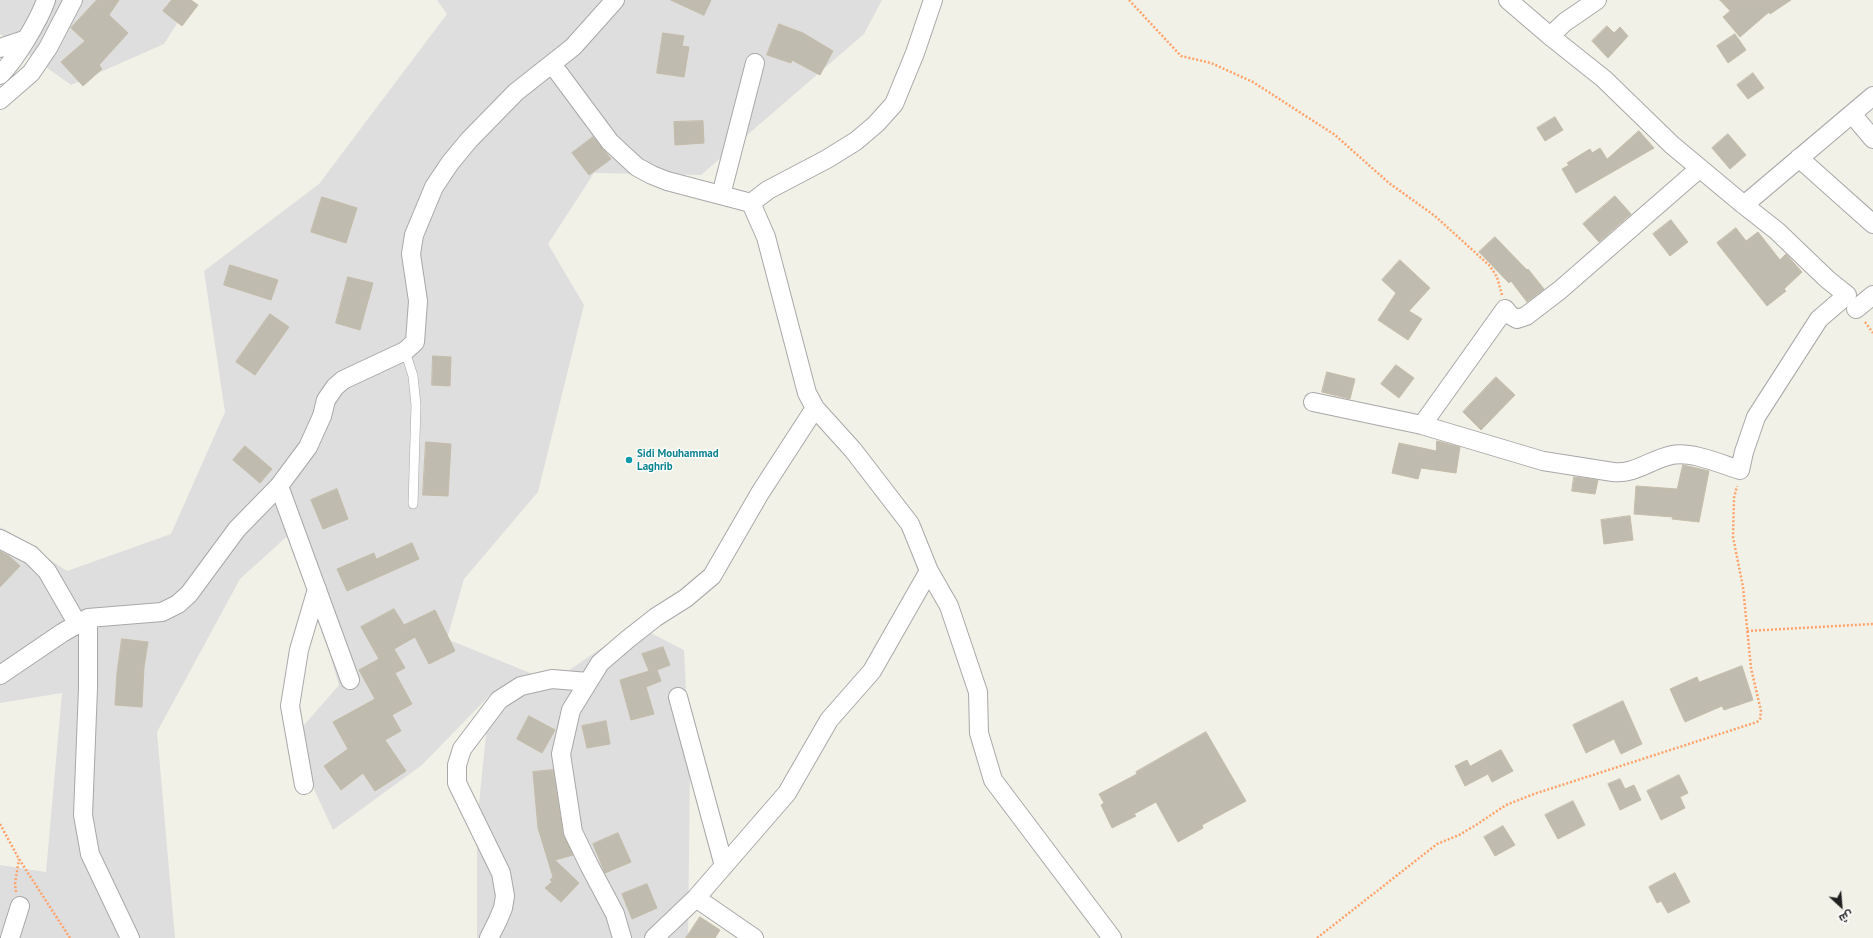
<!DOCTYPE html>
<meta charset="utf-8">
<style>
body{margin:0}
#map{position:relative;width:1873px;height:938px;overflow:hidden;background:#f2f1e7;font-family:"PT Sans",Cairo,sans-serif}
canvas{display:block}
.north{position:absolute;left:1821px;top:886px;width:40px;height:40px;-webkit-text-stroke:3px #fff;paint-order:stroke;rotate:154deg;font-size:11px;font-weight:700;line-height:16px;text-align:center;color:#212121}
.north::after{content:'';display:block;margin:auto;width:14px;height:18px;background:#212121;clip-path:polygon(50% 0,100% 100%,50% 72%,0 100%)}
</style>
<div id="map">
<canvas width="1873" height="938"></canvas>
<div class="north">ش</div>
</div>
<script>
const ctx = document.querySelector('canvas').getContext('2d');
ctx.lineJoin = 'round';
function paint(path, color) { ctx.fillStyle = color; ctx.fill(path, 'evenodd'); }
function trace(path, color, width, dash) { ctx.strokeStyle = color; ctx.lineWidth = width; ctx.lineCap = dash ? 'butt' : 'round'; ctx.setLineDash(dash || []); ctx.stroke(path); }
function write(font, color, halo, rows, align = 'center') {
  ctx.font = font + ' "PT Sans",sans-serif'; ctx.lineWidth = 3; ctx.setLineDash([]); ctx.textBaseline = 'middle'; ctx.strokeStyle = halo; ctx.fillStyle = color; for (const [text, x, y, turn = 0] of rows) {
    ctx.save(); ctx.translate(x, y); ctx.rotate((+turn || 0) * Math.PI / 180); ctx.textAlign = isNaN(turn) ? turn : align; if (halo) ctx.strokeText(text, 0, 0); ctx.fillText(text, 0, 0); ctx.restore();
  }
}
paint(new Path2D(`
 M0,0H192L164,44L71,85L0,34Z
 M437,0H882L864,34L701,175L594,173L548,244L584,305L538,492L464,579L447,639L552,682L635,625L684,650L690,769L688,938H477V823L490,695L422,765L333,830L291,740L339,685L293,531L240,579L157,732L175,938H0V865L46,872L62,693L0,703V527L67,571L171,534L225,412L204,271L319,184L447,14Z`), '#dfdede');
const building = new Path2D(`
 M97,0H119L109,15L128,33L99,65L102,69L83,86L61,62L85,41L71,28Z
 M172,0H191L198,5L182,26L163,11Z
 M671,0H711L704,15Z
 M1720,0H1791L1770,14L1769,12L1740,37L1723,17L1730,11Z
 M779,24L803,33L833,51L820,75L792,60L791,63L767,55Z
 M1607,26L1614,33L1620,27L1628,36L1608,58L1592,41Z
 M663,33L684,36L682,46L689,47L684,77L657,73Z
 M1735,34L1746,50L1728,63L1717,46Z
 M1753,73L1764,88L1748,99L1737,85Z
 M1555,117L1563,130L1545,141L1537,128Z
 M703,121L704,143L675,145L674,122Z
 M1639,131L1654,148L1576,193L1562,169L1569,165L1567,163L1590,149L1592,153L1600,148L1607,159Z
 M1728,134L1746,155L1730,169L1712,148Z
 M593,137L611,159L589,175L572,153Z
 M1615,196L1631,214L1599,242L1583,224Z
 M322,197L357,208L346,243L311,232Z
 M1671,220L1688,242L1670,256L1653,234Z
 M1736,228L1746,241L1758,232L1780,260L1786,254L1802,272L1784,289L1786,291L1767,306L1717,243Z
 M1495,237L1527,270L1528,269L1544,289L1527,302L1511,281L1509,283L1479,252Z
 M1400,260L1430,288L1409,311L1422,319L1408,340L1378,320L1396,293L1382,280Z
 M230,265L278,280L271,300L224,285Z
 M348,277L373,283L360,330L336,323Z
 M270,314L289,327L255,375L236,362Z
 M433,356L451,357L450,386L432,385Z
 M1396,365L1414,378L1399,398L1381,384Z
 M1327,372L1355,379L1350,399L1322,392Z
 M1496,377L1515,395L1481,430L1463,412Z
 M1437,441L1460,447L1456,473L1421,468L1418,479L1392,473L1399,443L1436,451Z
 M426,442L451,444L448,496L423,495Z
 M245,446L272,469L260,483L233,460Z
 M1683,465L1709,471L1699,522L1672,519L1673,517L1634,514L1636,486L1677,489Z
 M1574,477L1598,480L1595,494L1572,491Z
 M337,489L348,519L323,529L311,500Z
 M1630,516L1633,540L1604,544L1601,520Z
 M412,543L419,559L347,591L337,569L374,553L376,559Z
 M0,551L9,556L20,566L0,587Z
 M394,609L404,625L435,610L455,651L429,664L415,637L394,649L405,668L395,673L412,704L392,715L401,731L385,740L406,771L375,791L363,773L341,790L324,766L348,749L333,722L375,699L359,670L379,659L361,627Z
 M122,639L148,642L144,667L142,707L115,705L117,673Z
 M663,647L670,665L657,670L661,681L646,687L654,714L631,720L620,680L649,671L642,654Z
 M1742,666L1753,700L1724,710L1722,706L1685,722L1670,689L1697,677L1699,682Z
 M1623,701L1642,744L1621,754L1614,739L1586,753L1573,725Z
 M529,716L555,730L542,753L517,739Z
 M606,721L610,744L587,748L582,726Z
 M1206,732L1246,801L1202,825L1203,828L1178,842L1156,802L1134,814L1136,816L1112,828L1101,805L1104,803L1099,794L1137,774L1136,772Z
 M1501,750L1513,771L1492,782L1488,774L1465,786L1455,766L1467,760L1470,766Z
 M553,770L563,834L573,855L555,860L579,883L561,902L545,888L552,882L550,880L553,877L538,828L533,772Z
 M1679,775L1688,793L1680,797L1685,808L1661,820L1647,791Z
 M1620,779L1625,789L1634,785L1641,800L1620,810L1608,784Z
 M1573,801L1585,825L1558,839L1545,815Z
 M1503,826L1515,845L1495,856L1484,837Z
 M618,833L631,862L605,873L593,844Z
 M1675,873L1690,902L1668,913L1661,901L1657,903L1649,887Z
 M647,884L657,908L632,919L622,894Z
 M700,917L720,930L715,938H686Z`);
paint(building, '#bfbbaf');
trace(building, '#c4bca8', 1);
const service = new Path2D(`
 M405,351L413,376L416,405L413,504`);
const minor = new Path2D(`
 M933,0L915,53L894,104L876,124L856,141L827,159L768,190L751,203L766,237L807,393L815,408L853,450L910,524L929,571L949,606L978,692L979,733L993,780L1112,938
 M1508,0L1550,36L1565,22L1597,0
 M0,48L24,40
 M552,64L610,142L637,167L652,175L667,181L751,203
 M0,75C15,60 39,21 46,0
 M0,100L31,73L48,48L73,0
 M1852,114L1873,139
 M1799,158L1873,224
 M721,195L755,63
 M1744,205L1873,96
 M1856,309L1873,295
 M1313,402L1422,425L1543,461L1613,472C1633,475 1652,459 1672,455C1691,451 1721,464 1740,470L1744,452L1756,417L1819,319L1847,295L1827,279L1777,231L1744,205L1672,145L1604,79L1550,36
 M1422,425L1505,309L1510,315L1517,319L1526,316L1560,290L1700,168
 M279,486L350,680
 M0,539L31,555L47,571L77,623
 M88,618V688L83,815L90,854L130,938
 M0,675L62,633L88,618L162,612L178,604L189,594L237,529L279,486L308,447L322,416L326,400L335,387L343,380L405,351L415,342L418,301L411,254L414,235L434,187L450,163L469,140L516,92L573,47L615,0
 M678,697L724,866
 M304,785L290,706L299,650L317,589
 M696,898L754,938
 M10,938L20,906
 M489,938L498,920L503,908L505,896L501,873L457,783V765L462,749L499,700L521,686L552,679L588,682
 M622,938L615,914L589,865L573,832L561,754L571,710L600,663L628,639L656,617L686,598L712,576L760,493L815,408
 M654,938L696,898L787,793L829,720L872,671L929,571`);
trace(service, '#a8a8a8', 10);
trace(minor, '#a8a8a8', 20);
trace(new Path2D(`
 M1129,0L1181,56L1211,63L1253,82L1335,135L1389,183L1435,216L1490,266L1497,277L1502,295
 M1865,322L1873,333
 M1747,631L1873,624
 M0,824L19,859L70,938
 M16,892L15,884L19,859
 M1317,938L1437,844L1459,835L1476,825L1506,805L1534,794L1757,722L1760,719L1761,711L1751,668L1743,587L1733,537L1734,498L1737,486`), '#ffa26a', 2.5, [2, 2]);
trace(service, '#fff', 9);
trace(minor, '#fff', 18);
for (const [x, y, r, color] of [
 [629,460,4,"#0f9aa8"]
]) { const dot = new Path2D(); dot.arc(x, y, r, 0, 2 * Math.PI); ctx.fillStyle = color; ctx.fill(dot); trace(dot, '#fff', 1.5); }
write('bold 11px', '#0d838f', '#fff', [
 ["Sidi Mouhammad",637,454],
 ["Laghrib",637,467]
], 'left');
</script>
